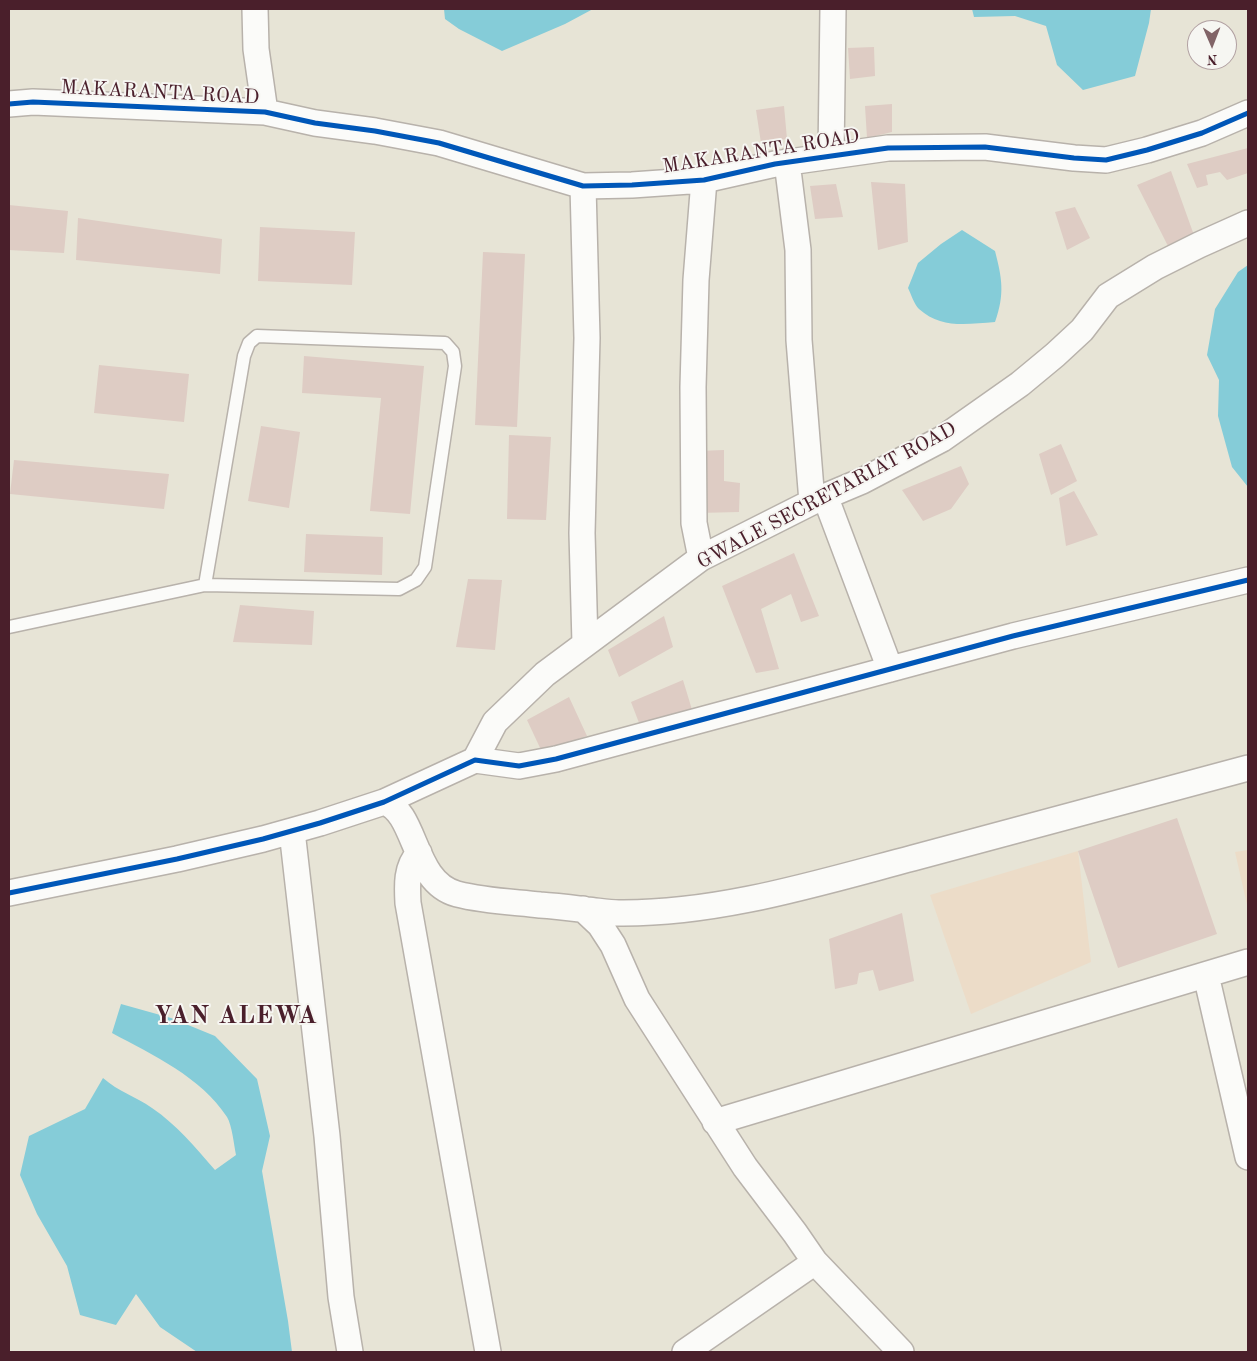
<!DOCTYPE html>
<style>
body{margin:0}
#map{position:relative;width:1257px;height:1361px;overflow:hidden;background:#e7e4d6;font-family:"Old Standard TT",serif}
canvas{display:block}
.frame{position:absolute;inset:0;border:10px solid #4a1f2b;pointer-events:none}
.north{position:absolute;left:1187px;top:20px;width:50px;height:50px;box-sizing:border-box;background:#f6f6f2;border:1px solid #b1a0a2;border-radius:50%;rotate:179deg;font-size:14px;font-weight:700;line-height:20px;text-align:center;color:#4a1f2b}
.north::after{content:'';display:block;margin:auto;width:18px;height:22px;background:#816467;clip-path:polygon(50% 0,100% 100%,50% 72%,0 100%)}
</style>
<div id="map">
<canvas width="1257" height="1361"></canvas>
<div class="frame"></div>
<div class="north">N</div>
</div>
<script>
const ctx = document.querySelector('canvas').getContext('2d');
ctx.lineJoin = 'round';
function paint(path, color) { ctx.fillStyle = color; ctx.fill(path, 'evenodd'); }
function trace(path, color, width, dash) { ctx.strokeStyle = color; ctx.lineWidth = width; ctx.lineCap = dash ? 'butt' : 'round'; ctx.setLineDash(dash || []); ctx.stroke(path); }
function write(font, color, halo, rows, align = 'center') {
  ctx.font = font + ' "Old Standard TT",serif'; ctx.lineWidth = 4; ctx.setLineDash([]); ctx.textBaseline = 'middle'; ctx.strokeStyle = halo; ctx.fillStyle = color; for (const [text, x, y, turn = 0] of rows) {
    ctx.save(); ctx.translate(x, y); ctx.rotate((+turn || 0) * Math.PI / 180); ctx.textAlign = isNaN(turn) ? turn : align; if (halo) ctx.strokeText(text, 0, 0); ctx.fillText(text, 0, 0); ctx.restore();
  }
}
paint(new Path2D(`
 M1248,850V909L1235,852Z
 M1078,851L1091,962L971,1014L930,895Z`), '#ecdcc8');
paint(new Path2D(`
 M444,9H593L565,24L502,51L459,29L445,19Z
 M972,9H1151L1149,23L1135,76L1083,90L1057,65L1046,26L1015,16L974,17Z
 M962,230L995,251C1002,278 1005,294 995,322C967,324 941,329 919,309C914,304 911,294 908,288L918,263L941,244Z
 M1248,265V487L1232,467L1218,416L1219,380L1207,355L1215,309L1238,272Z
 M121,1004L171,1018L215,1036L257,1079L270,1136L262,1171L288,1321L292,1352H197L160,1327L136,1294L116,1325L80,1315L67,1266L37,1214L20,1175L29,1136L85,1109L103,1078C119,1092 135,1096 152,1108C177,1125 195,1147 215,1170L236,1155C234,1145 232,1125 227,1117C201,1077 153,1055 112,1033Z`), '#85ccd8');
paint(new Path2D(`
 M874,47L875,76L850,79L848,48Z
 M892,104V132L867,138L865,106Z
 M784,106L787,139L761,143L756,110Z
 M1248,148V173L1227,180L1220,172L1206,175L1208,185L1197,188L1187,164Z
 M1171,171L1195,238L1169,248L1137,185Z
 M871,182L905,184L908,242L878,250Z
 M836,184L843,217L815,219L810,186Z
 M9,205L68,211L64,253L9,250Z
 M1075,207L1090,238L1067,250L1055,212Z
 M78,218L222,239L220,274L76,260Z
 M260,227L355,232L352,285L258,281Z
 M483,252L525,254L517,427L475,425Z
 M304,356L424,366L410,514L370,511L381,398L302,393Z
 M99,365L189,374L184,422L94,413Z
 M261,426L300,432L289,508L248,501Z
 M509,435L551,437L546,520L507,519Z
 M1061,444L1077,481L1051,495L1039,454Z
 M724,450V481L740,483L739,512L698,513V451Z
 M14,460L169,474L164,509L10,494Z
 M961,466L969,484L951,509L923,521L902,490Z
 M1074,491L1098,535L1066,546L1059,498Z
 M306,534L383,537L382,575L304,572Z
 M794,553L819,616L801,622L791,594L761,609L779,669L756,673L722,586Z
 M468,579L502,580L495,650L456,647Z
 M240,605L314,611L312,645L233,642Z
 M664,616L673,647L619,677L608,650Z
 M683,680L693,713L641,728L631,702Z
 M569,697L587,736L542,752L527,720Z
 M1177,818L1217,934L1118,968L1078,851Z
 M902,913L914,981L879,991L873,970L859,973L857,984L835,989L829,939Z`), '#deccc4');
const service = new Path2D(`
 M9,627L205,585L399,589L416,580L425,567L455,366L453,352L445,343L257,336L249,343L244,356L205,585`);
const minor = new Path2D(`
 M255,9L256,49L265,112
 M9,104L33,102L265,112L315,123L375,131L439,143L583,186L632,185L704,180L775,164L888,148L985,147L1074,158L1106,160L1147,150L1202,133L1248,113
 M831,155L833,9
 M787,162L798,250L799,340L812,502
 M583,186L587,338L582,533L585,644
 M825,496L890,669
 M701,558L694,523L693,387L696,280L704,180
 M475,760L495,722L545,674L701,558L812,502L862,481L942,439L1020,384L1055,355L1082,330L1108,296L1155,267L1199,245L1248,223
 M384,802C417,812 412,882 457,894C484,901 513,902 540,905C556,906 571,908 587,910C598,911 609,913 619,913C719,914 818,883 913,858C1025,829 1136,797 1248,768
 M292,831L327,1136L341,1297L350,1352
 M419,853C406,867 407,885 408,903L488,1352
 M9,893L177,859L263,839L320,823L384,802L475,760L519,766L556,759L1013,636L1248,580
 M583,909L600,925L613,945L637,999L745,1167L795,1233L815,1262L901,1352
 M1206,975L1248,1157
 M715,1122L1248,962
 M685,1352L815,1262`);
trace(service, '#b8b2ab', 15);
trace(minor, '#b8b2ab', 28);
trace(service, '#fbfbf9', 12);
trace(minor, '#fbfbf9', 25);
trace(new Path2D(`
 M9,104L33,102L265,112L315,123L375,131L439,143L583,186L632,185L704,180L775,164L888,148L985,147L1074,158L1106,160L1147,150L1202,133L1248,113
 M9,893L177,859L263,839L320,823L384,802L475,760L519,766L556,759L1013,636L1248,580`), '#0057b8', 5);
write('20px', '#4a1f2b', '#f6f6f2', [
 ["MAKARANTA ROAD",160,93,3],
 ["MAKARANTA ROAD",761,152,-9],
 ["GWALE SECRETARIAT ROAD",827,496,-28]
]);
ctx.letterSpacing = '1px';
write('bold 25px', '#4a1f2b', '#f6f6f2', [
 ["YAN ALEWA",236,1016]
]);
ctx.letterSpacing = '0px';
</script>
